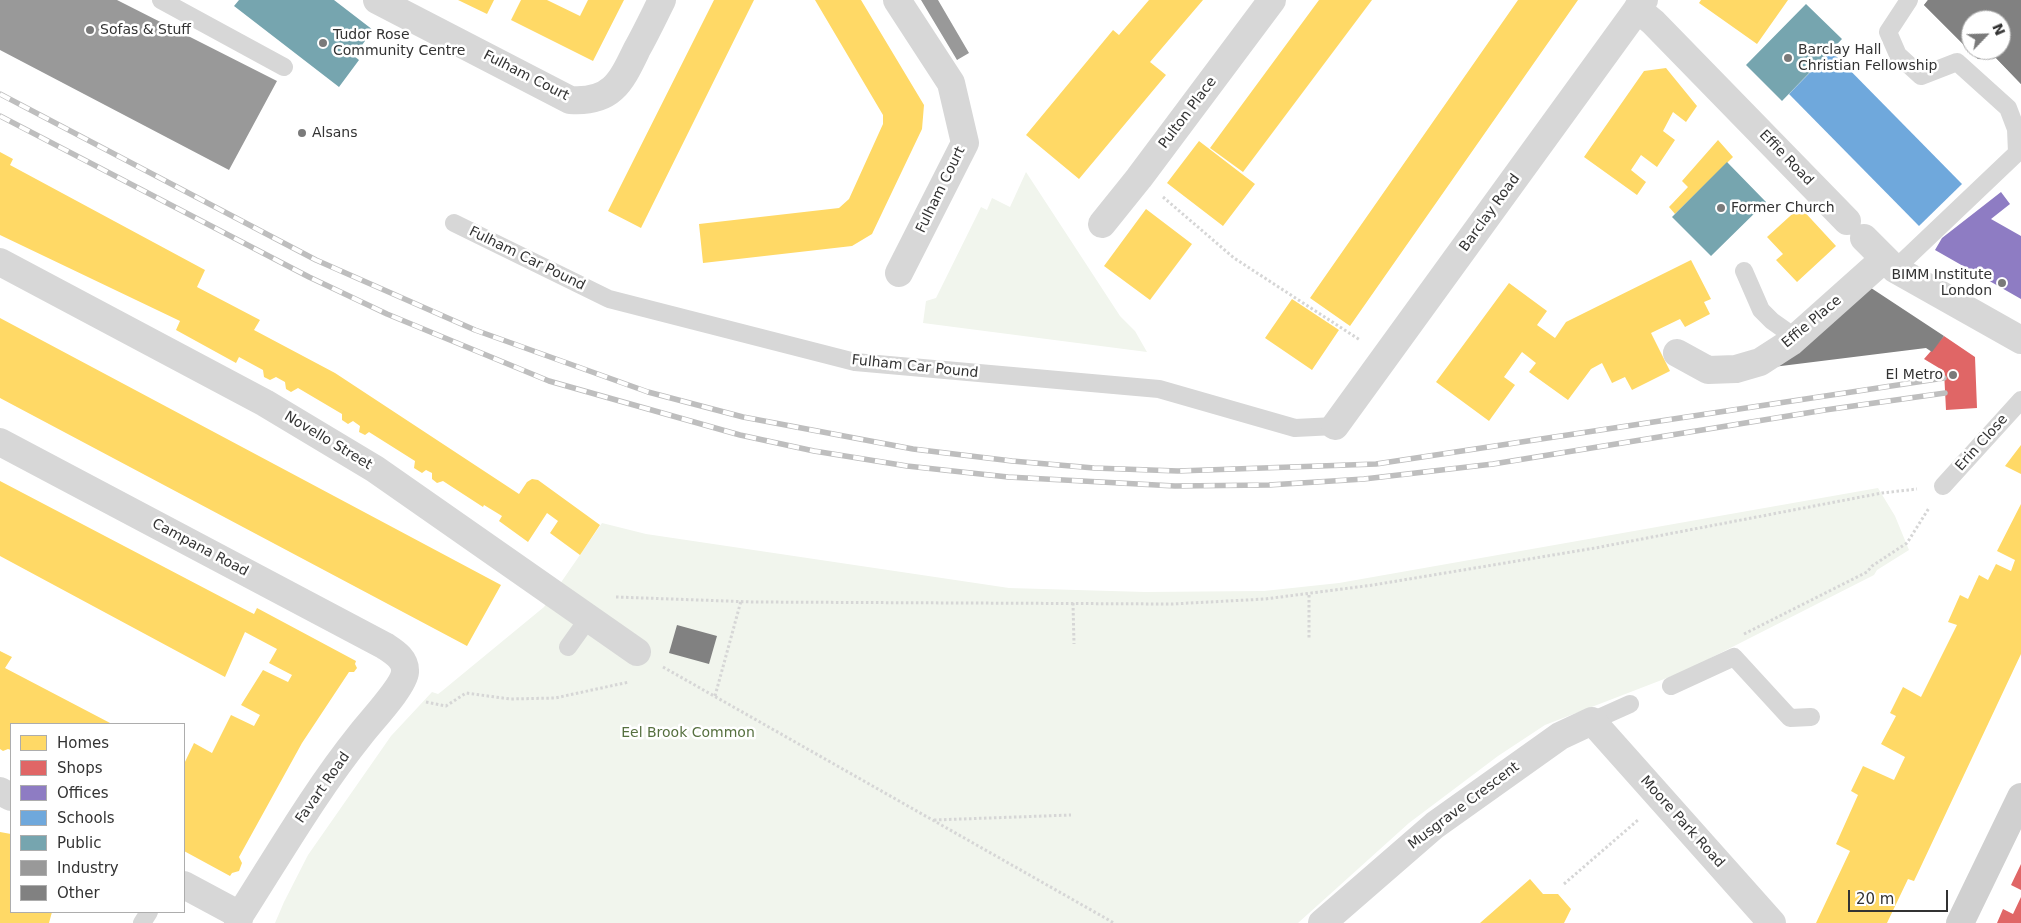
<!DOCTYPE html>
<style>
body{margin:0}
#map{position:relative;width:2021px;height:923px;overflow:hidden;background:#fff;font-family:"DejaVu Sans",sans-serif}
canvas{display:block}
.legend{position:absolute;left:10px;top:723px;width:175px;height:190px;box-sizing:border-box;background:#fff;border:1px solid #adadad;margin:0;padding:6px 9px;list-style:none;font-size:15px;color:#333}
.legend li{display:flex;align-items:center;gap:10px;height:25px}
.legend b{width:25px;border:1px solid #adadad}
.north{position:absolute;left:1961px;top:10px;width:50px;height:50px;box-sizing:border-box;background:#fff;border:1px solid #adadad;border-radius:50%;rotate:66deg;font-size:14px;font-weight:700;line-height:20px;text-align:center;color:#333}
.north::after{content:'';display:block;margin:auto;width:18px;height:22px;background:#7a7a7a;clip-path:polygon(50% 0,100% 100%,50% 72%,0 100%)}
.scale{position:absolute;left:1848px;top:890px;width:100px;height:22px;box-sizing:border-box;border:2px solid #333;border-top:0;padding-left:6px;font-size:15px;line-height:18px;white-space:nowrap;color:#333;-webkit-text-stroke:4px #fff;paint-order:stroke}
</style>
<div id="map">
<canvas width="2021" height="923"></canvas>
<ul class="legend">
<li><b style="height:14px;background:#ffd966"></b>Homes</li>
<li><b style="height:14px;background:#e06666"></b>Shops</li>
<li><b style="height:14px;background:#8e7cc3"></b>Offices</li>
<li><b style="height:14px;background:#6fa8dc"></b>Schools</li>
<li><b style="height:14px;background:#76a5af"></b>Public</li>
<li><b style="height:14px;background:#999"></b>Industry</li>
<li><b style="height:14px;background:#818181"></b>Other</li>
</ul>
<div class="north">N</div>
<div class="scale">20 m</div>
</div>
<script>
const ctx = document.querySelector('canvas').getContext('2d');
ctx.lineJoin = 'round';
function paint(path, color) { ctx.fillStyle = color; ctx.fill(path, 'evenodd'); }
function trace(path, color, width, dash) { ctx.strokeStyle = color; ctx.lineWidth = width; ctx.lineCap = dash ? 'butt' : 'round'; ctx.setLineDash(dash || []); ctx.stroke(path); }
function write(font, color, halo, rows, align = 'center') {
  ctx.font = font + ' "DejaVu Sans",sans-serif'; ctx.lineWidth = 5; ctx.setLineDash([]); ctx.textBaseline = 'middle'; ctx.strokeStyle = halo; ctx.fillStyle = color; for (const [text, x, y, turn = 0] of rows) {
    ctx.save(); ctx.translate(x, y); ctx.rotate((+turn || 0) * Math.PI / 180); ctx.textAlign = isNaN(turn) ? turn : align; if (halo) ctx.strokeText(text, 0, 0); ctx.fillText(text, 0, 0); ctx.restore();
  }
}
paint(new Path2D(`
 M1026,172L1120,316L1135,331L1147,352L923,323L926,301L936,298L981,207L987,210L992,198L1010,207Z
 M1878,488L1895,516L1909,550L1877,570L1874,575L1685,671L1545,725L1498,756L1409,823L1298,923H275L284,902L308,855L391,736L432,692L438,694L442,691L544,607L602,523L646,534L1009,588L1145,592L1264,591L1339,583Z`), '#f1f5ed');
paint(new Path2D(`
 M458,0H494L487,14Z
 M521,0H547L580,16L588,0H624L593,61L511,20Z
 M714,0H754L641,228L608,211Z
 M815,0H861L924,105L922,129L872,234L852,246L703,263L699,224L839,208L849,199L883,124V115Z
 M1149,0H1203L1150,62L1166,75L1079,179L1026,135L1113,30L1119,35Z
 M1319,0H1372L1243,172L1210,148Z
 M1518,0H1578L1350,326L1310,298Z
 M1701,0H1788L1757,44L1699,3Z
 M1666,68L1697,106L1686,122L1673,112L1663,131L1675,140L1657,167L1641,155L1631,170L1646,182L1637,195L1584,157L1644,71Z
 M1718,140L1733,157L1675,214L1669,207L1688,187L1682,181Z
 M1199,141L1255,184L1223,226L1167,183Z
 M0,152L13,159L10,165L205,270L197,287L260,320L254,330L335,373L519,494L527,482L532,479L538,480L600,525L580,555L550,533L558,521L547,513L528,542L499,521L502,516L484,505L483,507L443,481L437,483L432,479V473L426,470L422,473L414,468L415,461L369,432L365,435L359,432L360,426L353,421L348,424L342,420V414L298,388L291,392L286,389L285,382L276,377L270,380L264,377L263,370L239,357L236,363L176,330L180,321L0,235Z
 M1800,207L1836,246L1797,282L1776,260L1783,254L1767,237Z
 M1146,209L1192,244L1150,300L1104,266Z
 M1691,260L1711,299L1704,302L1710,314L1685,327L1680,319L1651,333L1670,371L1632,390L1625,377L1612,383L1602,363L1591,369L1568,400L1529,372L1536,363L1522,352L1504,377L1515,385L1489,421L1436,382L1509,283L1547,311L1537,325L1555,338L1566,322Z
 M1292,299L1339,330L1312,370L1265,338Z
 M0,318L501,585L467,646L0,398Z
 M2021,445V474L2005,466Z
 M0,481L248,611L254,614L257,608L356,661L355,664L357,668L354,672H349L302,743L244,848L239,857L242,863L239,871L232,873L230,876L184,851V764L194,743L212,753L231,715L254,726L260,715L241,705L263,670L288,682L292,675L269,663L277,649L245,632L225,677L0,556Z
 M2021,504V654L1914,881L1908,879L1887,923H1816L1850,851L1836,844L1858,795L1851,791L1863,766L1894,780L1905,757L1881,744L1896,716L1890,713L1903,687L1921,697L1957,625L1948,622L1960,595L1968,599L1979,575L1988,580L1996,564L2011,571L2015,560L1997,551Z
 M0,651L12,657L5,668L112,724H11V750L8,749L3,751L0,749Z
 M0,832L11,834V912H52L49,923H0Z
 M1530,879L1543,894H1558L1571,909L1564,923H1480Z`), '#ffd966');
paint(new Path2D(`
 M1944,336L1975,357L1977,408L1946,410L1944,371L1924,359Z
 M2021,864V890L2011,885Z
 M2021,897V923H1997L2003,909L2013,914Z`), '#e06666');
paint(new Path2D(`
 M2001,192L2010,204L1991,219L2021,236V299L1935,250L1942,238Z`), '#8e7cc3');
paint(new Path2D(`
 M1831,51L1962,184L1919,226L1789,94Z`), '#6fa8dc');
paint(new Path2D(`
 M239,0H334L373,30L354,56L359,60L339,87L234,6Z
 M1806,4L1842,39L1782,101L1746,65Z
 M1727,162L1766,202L1711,256L1672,217Z`), '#76a5af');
paint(new Path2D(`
 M0,0H117L277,81L229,170L0,50Z
 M921,0H938L969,53L957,60Z
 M1928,0H2021V84L1996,58L1978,59L1924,5ZM1971,20H2001V50H1971Z`), '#999');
paint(new Path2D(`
 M1928,0H2021V84L1996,58L1978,59L1924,5ZM1971,20H2001V50H1971Z
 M1862,282L1944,336L1932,352L1926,348L1773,367Z
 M677,625L717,636L709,664L669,653Z`), '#818181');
trace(new Path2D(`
 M1163,197L1234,258L1360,340
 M1309,595V639
 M616,597L753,602L1172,604L1265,599L1373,585L1595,548L1882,493L1917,489
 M1073,603L1074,644
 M1744,634L1867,572L1872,566L1907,543L1929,508
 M663,667L1114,923
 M715,696L741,601
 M426,702L446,706L466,693L510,699L555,698L629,682
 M934,820L1071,815
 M1564,884L1638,820`), '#d6d6d6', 3, [2.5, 2.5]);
trace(new Path2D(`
 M161,0L284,67
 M454,223L609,299L855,362L1159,389L1295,428L1335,426
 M1895,269L2017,153L2016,129L2008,108L1957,62L1921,76L1898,55L1888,32L1909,0
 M1744,271L1761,310L1772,321L1796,338
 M1943,486L2021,400
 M568,647L588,619
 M1671,686L1734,657L1790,718L1811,717
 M1592,721L1630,704
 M142,923L149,912`), '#d7d7d7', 18);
trace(new Path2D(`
 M377,0L570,100C612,103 621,82 637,49C646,33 654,16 662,0
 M897,0L951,83L965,143L899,273
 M1637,9L1653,22L1847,221
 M1102,224L1139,178L1272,0
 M1864,238L1895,269L2021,340
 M0,262L265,403L375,469L637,652
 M1677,353L1708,370L1736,369L1760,362L1791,342L1884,259
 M1335,426L1644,0
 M0,442L385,646C394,652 406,659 405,672C404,686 371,721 361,734C316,790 279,854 240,915L238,923
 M0,791L11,797
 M184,885L240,915
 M1322,923L1435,825L1560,736L1592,721L1772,923`), '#d7d7d7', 28);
trace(new Path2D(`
 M1960,923L2021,797`), '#d0d0d0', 28);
const rail = new Path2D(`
 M0,94L316,260L475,330L648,392L743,417L913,449L1012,461L1094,468L1178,471L1376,464L1944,378
 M0,116L309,277L387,314L549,381L740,435L814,451L907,466L1008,477L1175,486L1269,485L1364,479L1493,464L1825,410L1945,393`);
trace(rail, '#bebebe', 5.5);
trace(rail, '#fff', 4, [11]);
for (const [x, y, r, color] of [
 [90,30,5,"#7a7a7a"],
 [323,43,5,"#7a7a7a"],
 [1788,58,5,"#7a7a7a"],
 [302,133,5,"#7a7a7a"],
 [1721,208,5,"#7a7a7a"],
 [2002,283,5,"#7a7a7a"],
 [1953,375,5,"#7a7a7a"]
]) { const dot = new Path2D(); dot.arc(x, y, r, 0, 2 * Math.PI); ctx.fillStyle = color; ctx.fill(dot); trace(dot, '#fff', 2); }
write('14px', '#333', '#fff', [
 ["Sofas & Stuff",100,30],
 ["Tudor Rose",333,35],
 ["Community Centre",333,51],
 ["Barclay Hall",1798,50],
 ["Christian Fellowship",1798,66],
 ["Alsans",312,133],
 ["Former Church",1731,208],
 ["BIMM Institute",1992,275,"right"],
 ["London",1992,291,"right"],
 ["El Metro",1943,375,"right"]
], 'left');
write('14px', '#333', '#fff', [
 ["Fulham Court",526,76,27],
 ["Pulton Place",1188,113,-53],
 ["Effie Road",1786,158,46],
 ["Fulham Court",941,190,-64],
 ["Barclay Road",1490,213,-54],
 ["Fulham Car Pound",527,259,26],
 ["Effie Place",1812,322,-40],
 ["Fulham Car Pound",915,367,6],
 ["Novello Street",328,441,31],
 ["Erin Close",1982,443,-48],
 ["Campana Road",200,548,28],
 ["Favart Road",323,788,-55],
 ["Musgrave Crescent",1464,806,-37],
 ["Moore Park Road",1682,822,48]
]);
write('14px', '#56703f', '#fff', [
 ["Eel Brook Common",688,733]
]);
</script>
